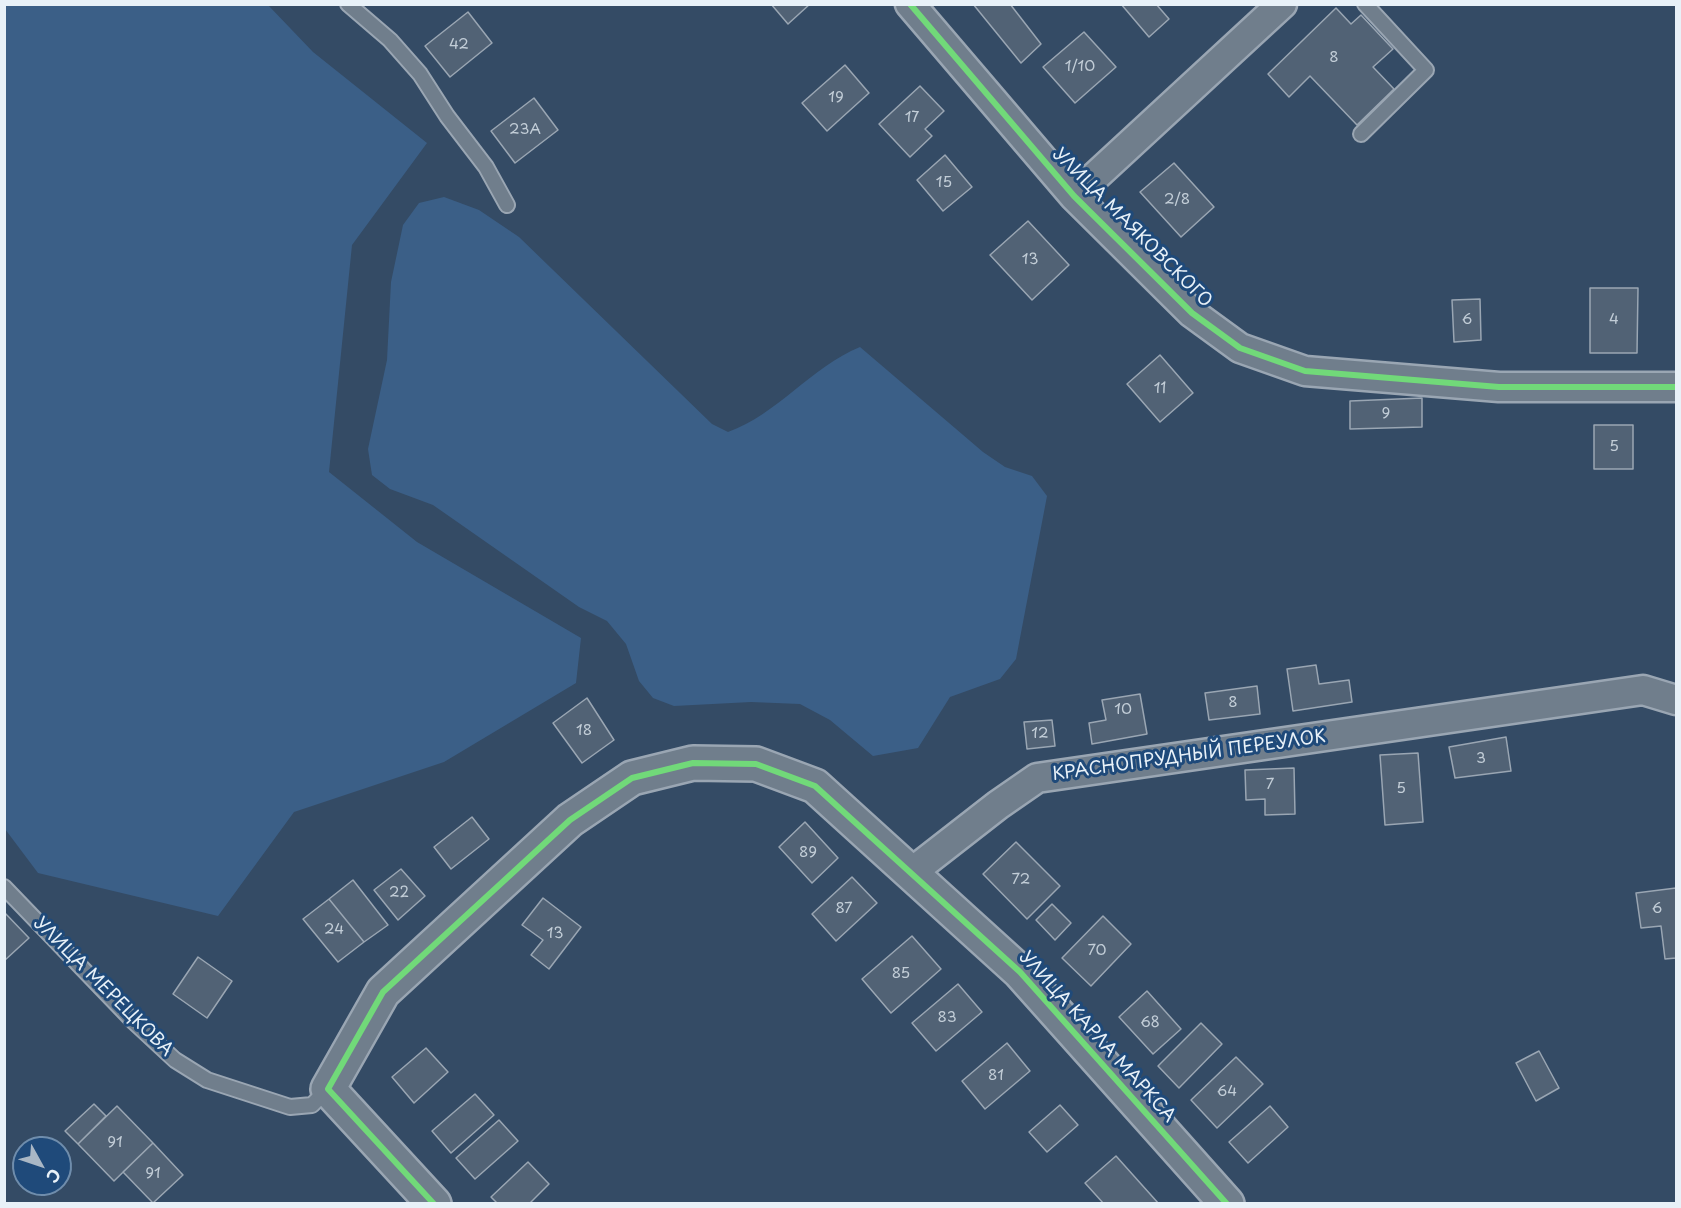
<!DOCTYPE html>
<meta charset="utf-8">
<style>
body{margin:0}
#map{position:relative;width:1681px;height:1208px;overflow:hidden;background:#344b65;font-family:"Playpen Sans",sans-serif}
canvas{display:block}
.frame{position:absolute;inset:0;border:6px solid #e8f1f8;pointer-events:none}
.north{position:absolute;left:12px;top:1136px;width:60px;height:60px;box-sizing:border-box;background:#1f4a7a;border:2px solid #6f8dac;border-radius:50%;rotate:130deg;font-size:16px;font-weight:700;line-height:24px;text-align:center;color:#e8f1f8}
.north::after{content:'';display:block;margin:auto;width:21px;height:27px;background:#a9b7c5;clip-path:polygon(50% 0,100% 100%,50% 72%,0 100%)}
</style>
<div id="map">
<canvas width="1681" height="1208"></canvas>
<div class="frame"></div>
<div class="north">С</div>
</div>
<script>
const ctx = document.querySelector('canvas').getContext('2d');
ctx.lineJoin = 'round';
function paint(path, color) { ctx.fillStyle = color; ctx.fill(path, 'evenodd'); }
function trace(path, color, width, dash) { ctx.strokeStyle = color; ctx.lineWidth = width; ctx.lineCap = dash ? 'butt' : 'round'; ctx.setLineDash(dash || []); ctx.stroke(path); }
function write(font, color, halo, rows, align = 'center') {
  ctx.font = font + ' "Playpen Sans",sans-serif'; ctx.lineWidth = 6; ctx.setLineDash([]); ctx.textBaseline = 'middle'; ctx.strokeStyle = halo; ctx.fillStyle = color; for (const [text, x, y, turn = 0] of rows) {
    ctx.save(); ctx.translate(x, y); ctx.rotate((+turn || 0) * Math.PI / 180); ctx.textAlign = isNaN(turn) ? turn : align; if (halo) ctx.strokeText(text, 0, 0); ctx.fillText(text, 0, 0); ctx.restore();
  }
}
paint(new Path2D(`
 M5,4L268,5L313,52L427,143L352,245L329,472L417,542L581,638L576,683L444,762L294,812L218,916L38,873L5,829Z
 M444,197L479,210L519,237L712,424L728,432C778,414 811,367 860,347L983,452L1005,467L1032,476L1047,496L1016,659L1000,679L950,697L918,748L873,756L830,720L800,704L751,702L674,706L653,698L639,681L626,644L607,621L579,607L433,505L390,489L372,475L368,449L387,360L391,282L403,225L419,203Z`), '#3b5f87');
const building = new Path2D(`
 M771,4H810L788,24Z
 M973,4H1010L1041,44L1021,63Z
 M1121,4H1156L1169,19L1149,37Z
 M1336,8L1351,24L1361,15L1393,49L1373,67L1394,89L1357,125L1310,76L1289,97L1268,74Z
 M468,12L492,43L450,77L425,46Z
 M1084,32L1116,67L1075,103L1043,67Z
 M845,65L869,93L827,131L802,103Z
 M920,86L944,111L925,129L932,136L910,157L879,124Z
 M534,98L558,130L515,163L491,131Z
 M945,155L972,187L943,211L917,180Z
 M1174,163L1214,207L1181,237L1140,192Z
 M1028,221L1069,265L1032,300L990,255Z
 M1590,288H1638L1637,353H1590Z
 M1480,299L1481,340L1454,342L1452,300Z
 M1160,355L1193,393L1160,422L1127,384Z
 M1422,398V427L1350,429V401Z
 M1594,425H1633V469H1594Z
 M1316,665L1319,684L1349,680L1352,702L1293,711L1287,669Z
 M1257,686L1260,714L1209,720L1205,693Z
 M1140,694L1147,734L1092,744L1089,723L1106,720L1102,700Z
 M587,698L614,740L582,763L553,723Z
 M1052,720L1055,746L1027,749L1024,722Z
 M1506,737L1511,771L1455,778L1449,747Z
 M1418,753L1423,822L1385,825L1380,755Z
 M1294,768L1295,814L1265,815V799L1246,800L1245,770Z
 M472,817L489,839L451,869L434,847Z
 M805,822L838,858L812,883L779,847Z
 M1016,842L1060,886L1027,919L983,874Z
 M401,869L425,896L398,920L374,890Z
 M852,877L877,903L836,941L812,914Z
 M353,880L388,925L364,942L329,899Z
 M1676,888V958L1665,959L1661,926L1641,928L1636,893Z
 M543,898L581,927L549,969L531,955L543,940L522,925Z
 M329,899L364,942L338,962L303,919Z
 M1052,904L1071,923L1055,940L1036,920Z
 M4,912L29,938L4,961Z
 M1103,916L1131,944L1091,986L1062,958Z
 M912,936L941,969L891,1013L862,979Z
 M198,957L232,981L207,1018L173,994Z
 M958,984L982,1012L936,1051L912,1023Z
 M1147,991L1181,1029L1153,1054L1119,1017Z
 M1201,1023L1222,1044L1179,1088L1158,1066Z
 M1007,1043L1030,1071L985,1109L962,1081Z
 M426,1048L448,1072L414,1103L392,1077Z
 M1539,1051L1559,1088L1536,1101L1516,1063Z
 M1236,1057L1263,1084L1217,1128L1191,1100Z
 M475,1094L494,1115L451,1153L432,1131Z
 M94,1104L106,1116L78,1144L65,1131Z
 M1060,1105L1078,1125L1047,1152L1029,1132Z
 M117,1106L153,1143L114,1181L78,1144Z
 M1270,1106L1288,1127L1248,1163L1229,1142Z
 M499,1120L518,1141L475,1179L456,1158Z
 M153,1143L183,1175L153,1203L123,1172Z
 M1116,1156L1159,1204H1104L1085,1183Z
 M528,1162L549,1184L529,1204H498L491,1197Z`);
paint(building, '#516275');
trace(building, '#9aa6b3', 1.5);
const service = new Path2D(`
 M348,4L390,40L420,74L447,116L486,167L507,205
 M1361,134L1426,70L1365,4
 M4,887L134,1022L175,1060L207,1080L290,1107L312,1105L328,1089`);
const minor = new Path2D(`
 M910,4L1074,196L1192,313L1240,348L1305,371L1499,387H1676
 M1074,196L1282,4
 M912,872L998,805L1037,778L1643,690L1676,700`);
const tertiary = new Path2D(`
 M434,1204L328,1089L383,992L570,820L632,778L693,763L756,764L815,786L1020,972L1227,1204`);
trace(service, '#9aa6b3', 18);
trace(minor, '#9aa6b3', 33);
trace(tertiary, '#9aa6b3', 38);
trace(service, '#707e8c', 14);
trace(minor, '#707e8c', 28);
trace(tertiary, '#707e8c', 33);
trace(new Path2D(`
 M910,4L1074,196L1192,313L1240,348L1305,371L1499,387H1676
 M434,1204L328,1089L383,992L570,820L632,778L693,763L756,764L815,786L1020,972L1227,1204`), '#71d979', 6);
write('15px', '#c2cdd7', null, [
 ["42",459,45],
 ["8",1334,58],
 ["1/10",1080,67],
 ["19",836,98],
 ["17",912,118],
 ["23А",525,130],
 ["15",944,183],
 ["2/8",1177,200],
 ["13",1030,260],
 ["6",1467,320],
 ["4",1614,320],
 ["11",1160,389],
 ["9",1386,414],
 ["5",1614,447],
 ["8",1233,703],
 ["10",1123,710],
 ["18",584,731],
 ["12",1040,734],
 ["3",1481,759],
 ["7",1270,785],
 ["5",1401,789],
 ["89",808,853],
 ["72",1021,880],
 ["22",399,893],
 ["87",844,909],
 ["6",1657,909],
 ["24",334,930],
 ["13",555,934],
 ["70",1097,951],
 ["85",901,974],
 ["83",947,1018],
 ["68",1150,1023],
 ["81",996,1076],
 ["64",1227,1092],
 ["91",115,1143],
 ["91",153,1174]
]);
write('18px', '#e8f1f8', '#1f4a7a', [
 ["УЛИЦА МАЯКОВСКОГО",1132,228,45],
 ["КРАСНОПРУДНЫЙ ПЕРЕУЛОК",1189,756,-8],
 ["УЛИЦА МЕРЕЦКОВА",103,987,45],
 ["УЛИЦА КАРЛА МАРКСА",1097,1037,48]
]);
</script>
